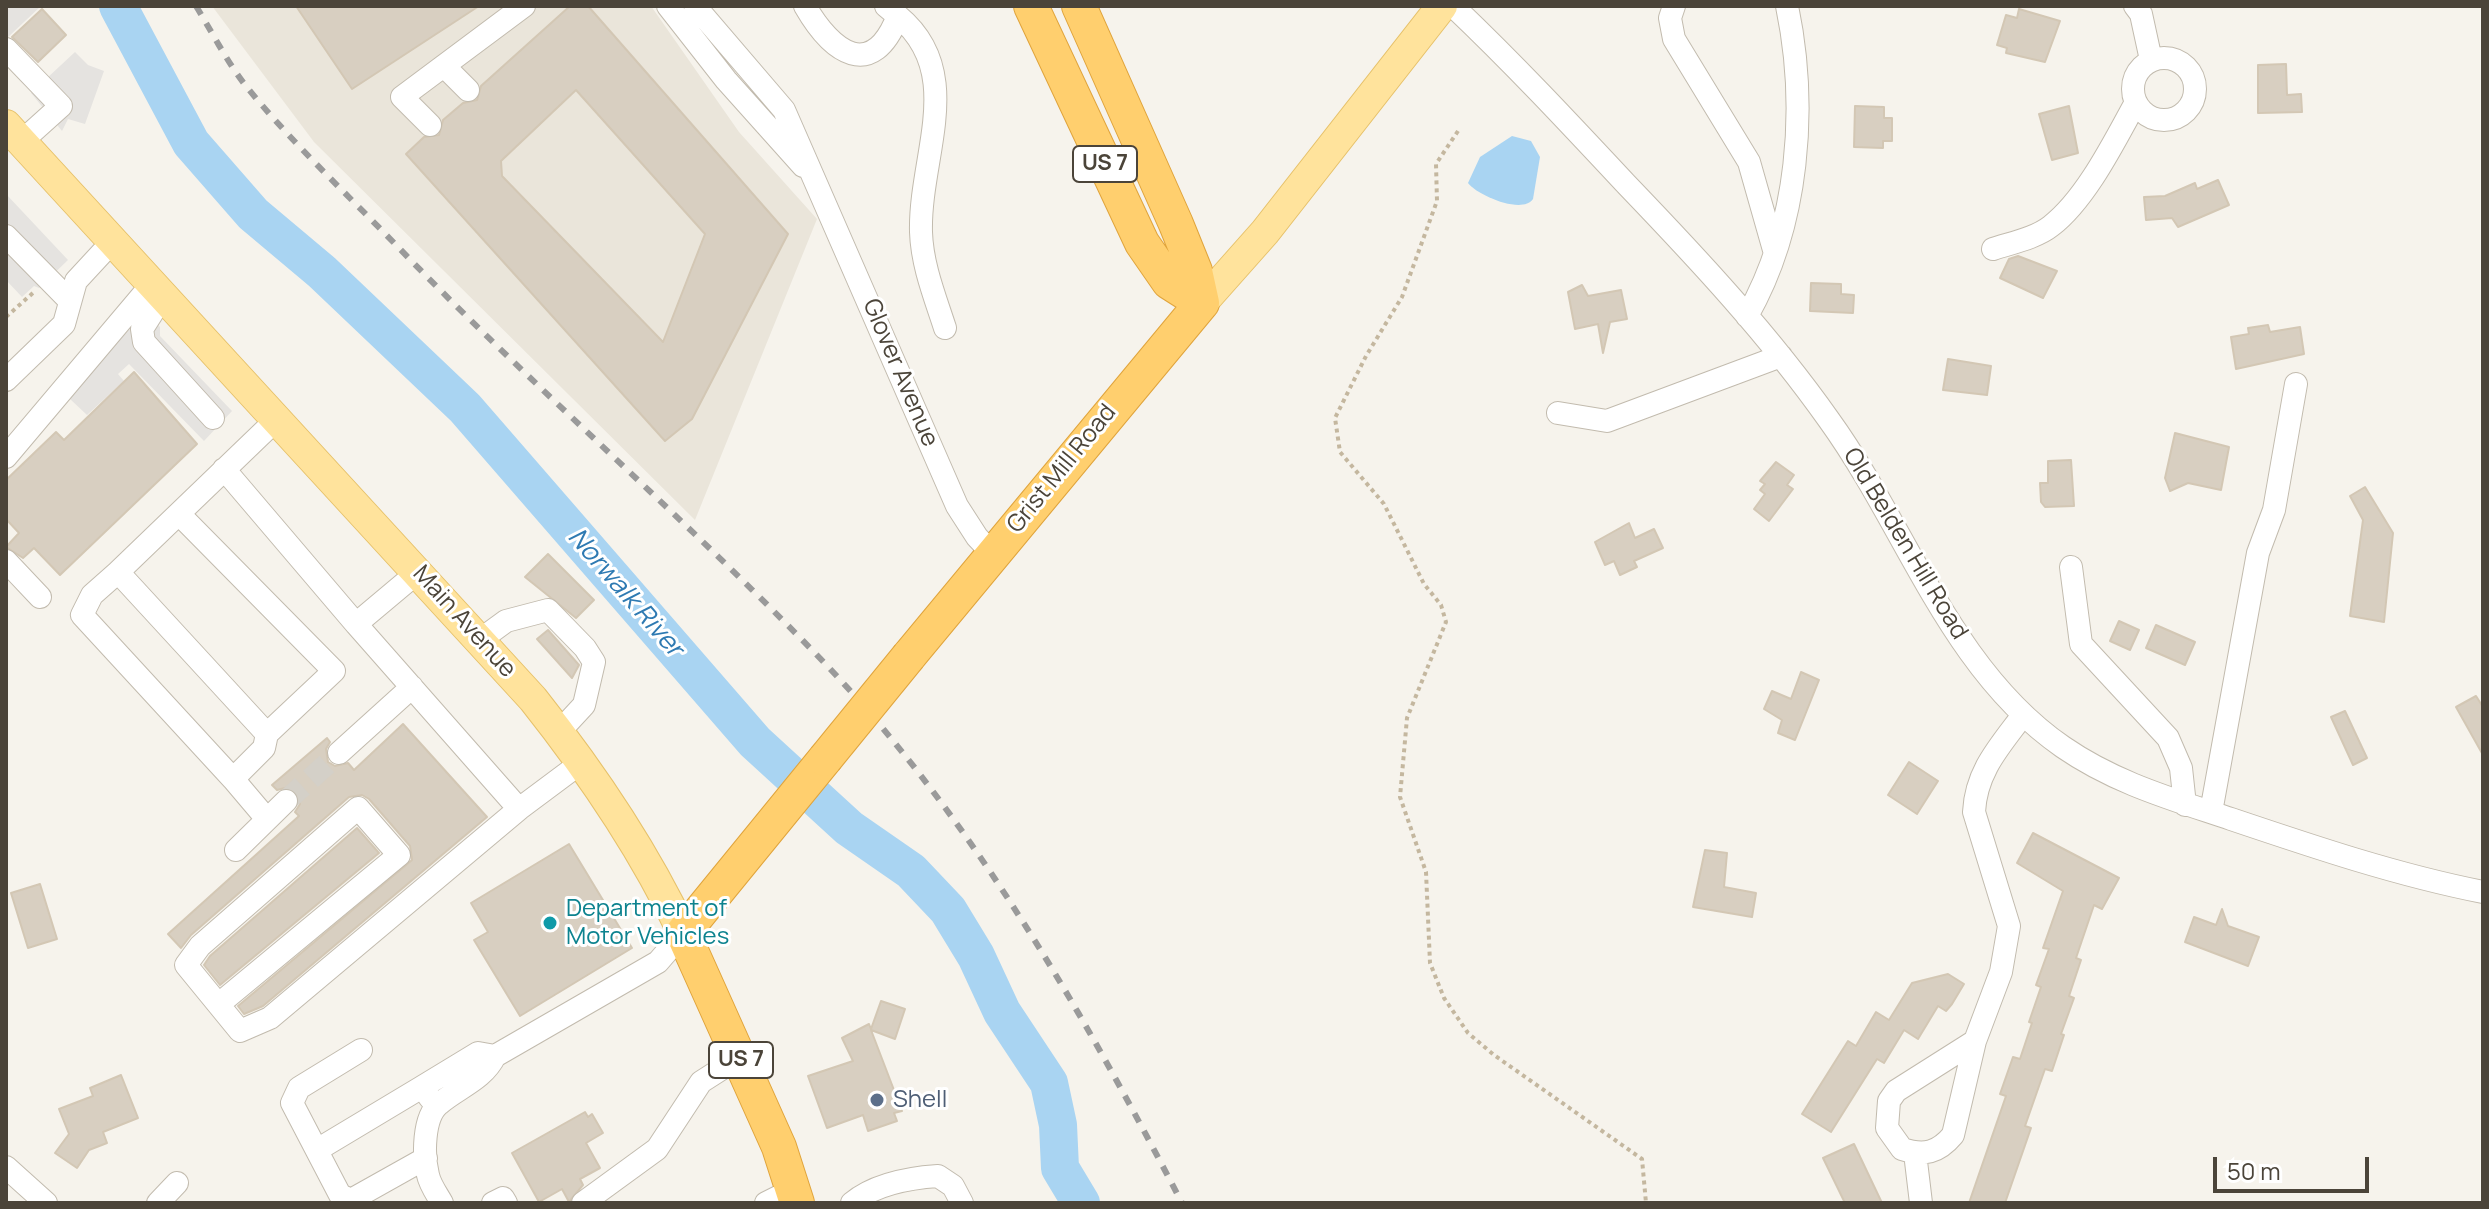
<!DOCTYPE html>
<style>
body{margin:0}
#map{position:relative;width:2489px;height:1209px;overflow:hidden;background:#f6f3ec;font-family:Manrope,sans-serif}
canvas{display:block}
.frame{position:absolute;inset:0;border:8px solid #4b4439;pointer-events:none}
.scale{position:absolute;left:2213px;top:1157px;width:156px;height:36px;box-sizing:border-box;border:4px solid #4b4439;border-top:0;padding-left:10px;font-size:24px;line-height:28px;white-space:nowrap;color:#4b4439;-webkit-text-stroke:6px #fff;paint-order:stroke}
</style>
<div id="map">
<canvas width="2489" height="1209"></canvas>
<div class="frame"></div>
<div class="scale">50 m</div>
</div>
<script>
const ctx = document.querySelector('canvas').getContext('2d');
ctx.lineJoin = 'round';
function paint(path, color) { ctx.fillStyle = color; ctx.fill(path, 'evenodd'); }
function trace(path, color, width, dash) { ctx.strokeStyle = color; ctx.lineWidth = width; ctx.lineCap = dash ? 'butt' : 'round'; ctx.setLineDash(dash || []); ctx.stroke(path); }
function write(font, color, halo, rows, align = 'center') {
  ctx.font = font + ' Manrope,sans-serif'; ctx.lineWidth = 6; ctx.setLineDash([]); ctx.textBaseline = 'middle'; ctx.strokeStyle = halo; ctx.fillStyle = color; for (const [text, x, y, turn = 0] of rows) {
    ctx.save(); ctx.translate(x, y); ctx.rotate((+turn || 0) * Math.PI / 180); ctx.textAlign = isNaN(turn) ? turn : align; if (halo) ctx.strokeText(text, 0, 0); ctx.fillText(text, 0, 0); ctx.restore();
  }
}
paint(new Path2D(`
 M212,6H651L739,132L817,219L695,520L314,142Z`), '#eae5da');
paint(new Path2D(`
 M6,6H41L6,39Z
 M75,52L88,65L104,71L85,124L68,119L62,131L31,93Z
 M6,194L68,260L39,288L34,286L22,297L6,280Z
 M147,312L160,327V336L232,411L204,441L129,364L118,374L124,381L87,415L70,399L117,342Z`), '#e5e3e0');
paint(new Path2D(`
 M1512,136L1531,141L1540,157L1533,199C1522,215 1477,195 1468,183L1480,157Z`), '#a9d4f2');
trace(new Path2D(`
 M118,6L191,143L253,214L322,272L465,408L755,742L849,828L911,871L948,910L976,956L1002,1012L1049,1083L1058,1125L1060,1168L1081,1203`), '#a9d4f2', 38);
const building = new Path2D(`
 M296,6H479L352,89Z
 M570,6H588L788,234L692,419L665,441L406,154L424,137L439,135L443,120L463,103L477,100L481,86ZM576,90L705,234L663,342L502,176L501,161Z
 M42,9L66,35L38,62L12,37Z
 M2019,9L2060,21L2045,62L2006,53L2007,48L1997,45L2006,15L2017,18Z
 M2286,64L2287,95L2301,94L2302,112L2258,113V65Z
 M1855,106L1884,107V118H1892V141H1883V148L1854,147Z
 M2069,106L2078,153L2052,160L2039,114Z
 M2218,180L2229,205L2178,227L2172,218L2146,220L2144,197L2165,196L2195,183L2197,189Z
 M2018,256L2057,271L2043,298L2000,278L2009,259Z
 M1811,283L1841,284V294L1854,295L1853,313L1810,311Z
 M1582,285L1588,296L1621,290L1627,319L1610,322L1603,353L1598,324L1575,329L1568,292Z
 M2268,325L2270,332L2300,327L2304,354L2236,369L2231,337L2249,334L2248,328Z
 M1948,359L1991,366L1987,395L1943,390Z
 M134,372L197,444L60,575L34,548L23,558L6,547L19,533L6,519V480L56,432L64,440Z
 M2175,433L2229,447L2221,490L2188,483L2170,491L2165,478Z
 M2071,460L2074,506L2045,507L2041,502L2040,483H2048V461Z
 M1776,462L1794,475L1787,485L1793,489L1769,521L1754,509L1765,494L1760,490L1765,484L1760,481Z
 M2365,487L2393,533L2384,622L2350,616L2363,520L2350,496Z
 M1629,523L1635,538L1654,529L1663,548L1634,561L1637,567L1620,575L1614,561L1605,565L1595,542Z
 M548,554L594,600L576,618L525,577Z
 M2119,621L2139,630L2130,650L2110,641Z
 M2156,625L2195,642L2185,665L2146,648Z
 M548,630L579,665L572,678L537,639Z
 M1801,672L1819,680L1795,740L1778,733L1782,720L1764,709L1772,691L1791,699Z
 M2476,696L2483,707V755L2456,707Z
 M2345,711L2367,758L2353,765L2331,717Z
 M403,724L487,817L263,1006L244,1014L238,1006L412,860L410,846L369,799L362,795L349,797L191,935L181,948L168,934L299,816L295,812L300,804L296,792L289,787L277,790L272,785L327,738L330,742L326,749L328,762L335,766L348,763L354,770Z
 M1909,762L1938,781L1917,814L1888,795Z
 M357,828L379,853L220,985L204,965L210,956Z
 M2033,833L2119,878L2102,909L2094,905L2076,958L2081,960L2069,996L2074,998L2061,1034L2064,1035L2052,1071L2045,1069L2025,1126L2031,1128L2005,1203H1969L2006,1096L2000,1094L2013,1057L2020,1059L2032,1023L2029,1022L2041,987L2036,985L2049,949L2043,948L2063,891L2017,863Z
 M569,844L632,948L520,1016L474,940L488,932L471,903Z
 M1705,850L1727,853L1724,887L1756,893L1752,917L1693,907Z
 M40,884L57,939L28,948L11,893Z
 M2222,909L2228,926L2259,937L2248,966L2185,942L2194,917L2216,925Z
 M1948,974L1964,984L1952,1004L1946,1011L1938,1006L1918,1039L1904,1030L1884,1063L1877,1059L1831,1132L1802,1114L1848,1041L1856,1046L1876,1012L1889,1020L1912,983Z
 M881,1001L905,1009L895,1039L871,1030L902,1111L894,1113L897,1121L868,1131L863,1115L827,1128L808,1076L853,1061L842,1038L869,1024L871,1029Z
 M121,1075L138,1118L103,1132L107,1143L89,1150L77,1168L55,1153L69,1134L59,1109L93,1096L90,1088Z
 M585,1112L588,1117L592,1114L603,1133L586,1143L600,1168L580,1179L583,1185L569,1202L562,1189L539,1202L512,1153Z
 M1854,1144L1882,1203H1845L1823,1158Z`);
paint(building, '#d8cfc1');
trace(building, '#d3c7b4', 2);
trace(new Path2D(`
 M286,801L339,753`), '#d4d0c8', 22, [22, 11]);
const minor = new Path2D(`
 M668,6L726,80L803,166
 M695,6L784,110L957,506L977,537L993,554
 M805,6C832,53 872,82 898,16L886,6
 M1453,6C1513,63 1569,123 1626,184C1698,259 1769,335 1829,420C1907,528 1950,669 2063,747C2115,783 2172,799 2231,819C2314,847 2397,875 2483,892
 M1674,6L1670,18L1674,39L1749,162L1774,250
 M2135,6L2141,14L2151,60
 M898,16C967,73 919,156 921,232C922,265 935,297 945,328
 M6,49L61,106L21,142
 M2133 89a31 31 0 1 1 62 0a31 31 0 1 1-62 0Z
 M444,66L468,90
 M430,125L402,97L524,6
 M6,236L68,299
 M1993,249C2011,243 2036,238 2051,226C2086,199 2114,142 2135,104
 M163,296L142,329L144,342L213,418
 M1747,316C1799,225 1808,107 1787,6
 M6,380L64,324L76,281L113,241
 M1558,413L1607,421L1781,356
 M6,457L152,284
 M224,469L356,624
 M180,515L334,671L267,734L118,572L277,419
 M6,561L40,597
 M2071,567L2081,644L2168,738L2181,768L2185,805
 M118,572L92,595L82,615L233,779
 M418,572L356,624L519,809L582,762
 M480,640L506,621L548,610L585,648L594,662L584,705L559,732
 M339,753L412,687
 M2211,812L2258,553L2274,510L2296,384
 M266,818L233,779L264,748L267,734
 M236,850L286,801
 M219,1004L399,855L358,808L200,946L186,965L240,1031L270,1018L519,809
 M1975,1041L1896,1091L1889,1101L1887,1128L1902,1149C1924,1156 1938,1153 1953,1135L1975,1041L2001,972L2009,926L1974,812C1976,771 2000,746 2023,715
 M361,1050L299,1088L292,1103L340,1195L351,1200L426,1158
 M495,1056L658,962L683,933
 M422,1087L478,1053L495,1056C483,1080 459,1087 439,1104C423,1117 423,1156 428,1175C430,1185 437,1194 442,1203
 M317,1150L422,1087L430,1098
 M1915,1153L1921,1203
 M6,1167L46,1203
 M158,1203L177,1183
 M493,1203L503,1198L506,1203
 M583,1203L657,1149L701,1082L740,1057
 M766,1203L794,1189
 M852,1203C875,1184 908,1178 938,1176L953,1186L962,1203`);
const major = new Path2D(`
 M6,125L533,699C591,772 643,848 683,933
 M1202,303L1265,232L1442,6`);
const highway = new Path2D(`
 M1031,6L1142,243L1169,282L1202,303
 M1079,6L1176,224L1195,271L1202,303
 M909,656L1202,303
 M797,1203L779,1147L683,933L825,759`);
trace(minor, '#c2bbae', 24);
trace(major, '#e6c16a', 32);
trace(highway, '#e0a43c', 36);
trace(new Path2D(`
 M1458,131L1436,164L1437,201L1402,297L1366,356L1335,418L1340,452L1384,504L1424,584L1441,605L1446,622L1407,718L1400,797L1426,872L1430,963L1444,998L1468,1033L1494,1055L1642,1159L1646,1203
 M6,317L34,292`), '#c4b79f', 4, [4, 4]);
trace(minor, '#fff', 22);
trace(major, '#ffe39c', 30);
trace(highway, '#ffcf6e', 34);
trace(new Path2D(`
 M196,6C212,32 227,62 246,86C292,143 346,193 397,246C531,385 678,512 813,651C968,810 1080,1007 1182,1203`), '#9a9a9a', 6, [10, 10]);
const highwayBridge = new Path2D(`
 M825,759L909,656`);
trace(highwayBridge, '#e0a43c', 36, []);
trace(highwayBridge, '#ffcf6e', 34);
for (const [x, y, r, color] of [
 [550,923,8,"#0f9aa8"],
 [877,1100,8,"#5c6f8a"]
]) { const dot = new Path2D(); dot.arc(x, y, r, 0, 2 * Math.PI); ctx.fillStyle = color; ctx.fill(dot); trace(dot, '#fff', 3); }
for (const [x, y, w] of [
 [1105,164,64],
 [741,1060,64]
]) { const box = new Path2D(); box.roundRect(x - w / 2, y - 18, w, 36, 6); ctx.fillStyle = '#fff'; ctx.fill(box); trace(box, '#4b4439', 2); }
write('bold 22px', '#4b4439', null, [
 ["US 7",1105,164],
 ["US 7",741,1060]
]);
write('24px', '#4b4439', '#fff', [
 ["Glover Avenue",900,373,67],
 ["Grist Mill Road",1062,469,-51],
 ["Old Belden Hill Road",1905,544,59],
 ["Main Avenue",464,622,48]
]);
write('24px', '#0d838f', '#fff', [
 ["Department of",566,909],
 ["Motor Vehicles",566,937]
], 'left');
write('24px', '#4e5e75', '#fff', [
 ["Shell",893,1100]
], 'left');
write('italic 26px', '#2e7ab2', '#fff', [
 ["Norwalk River",625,593,49]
]);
</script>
